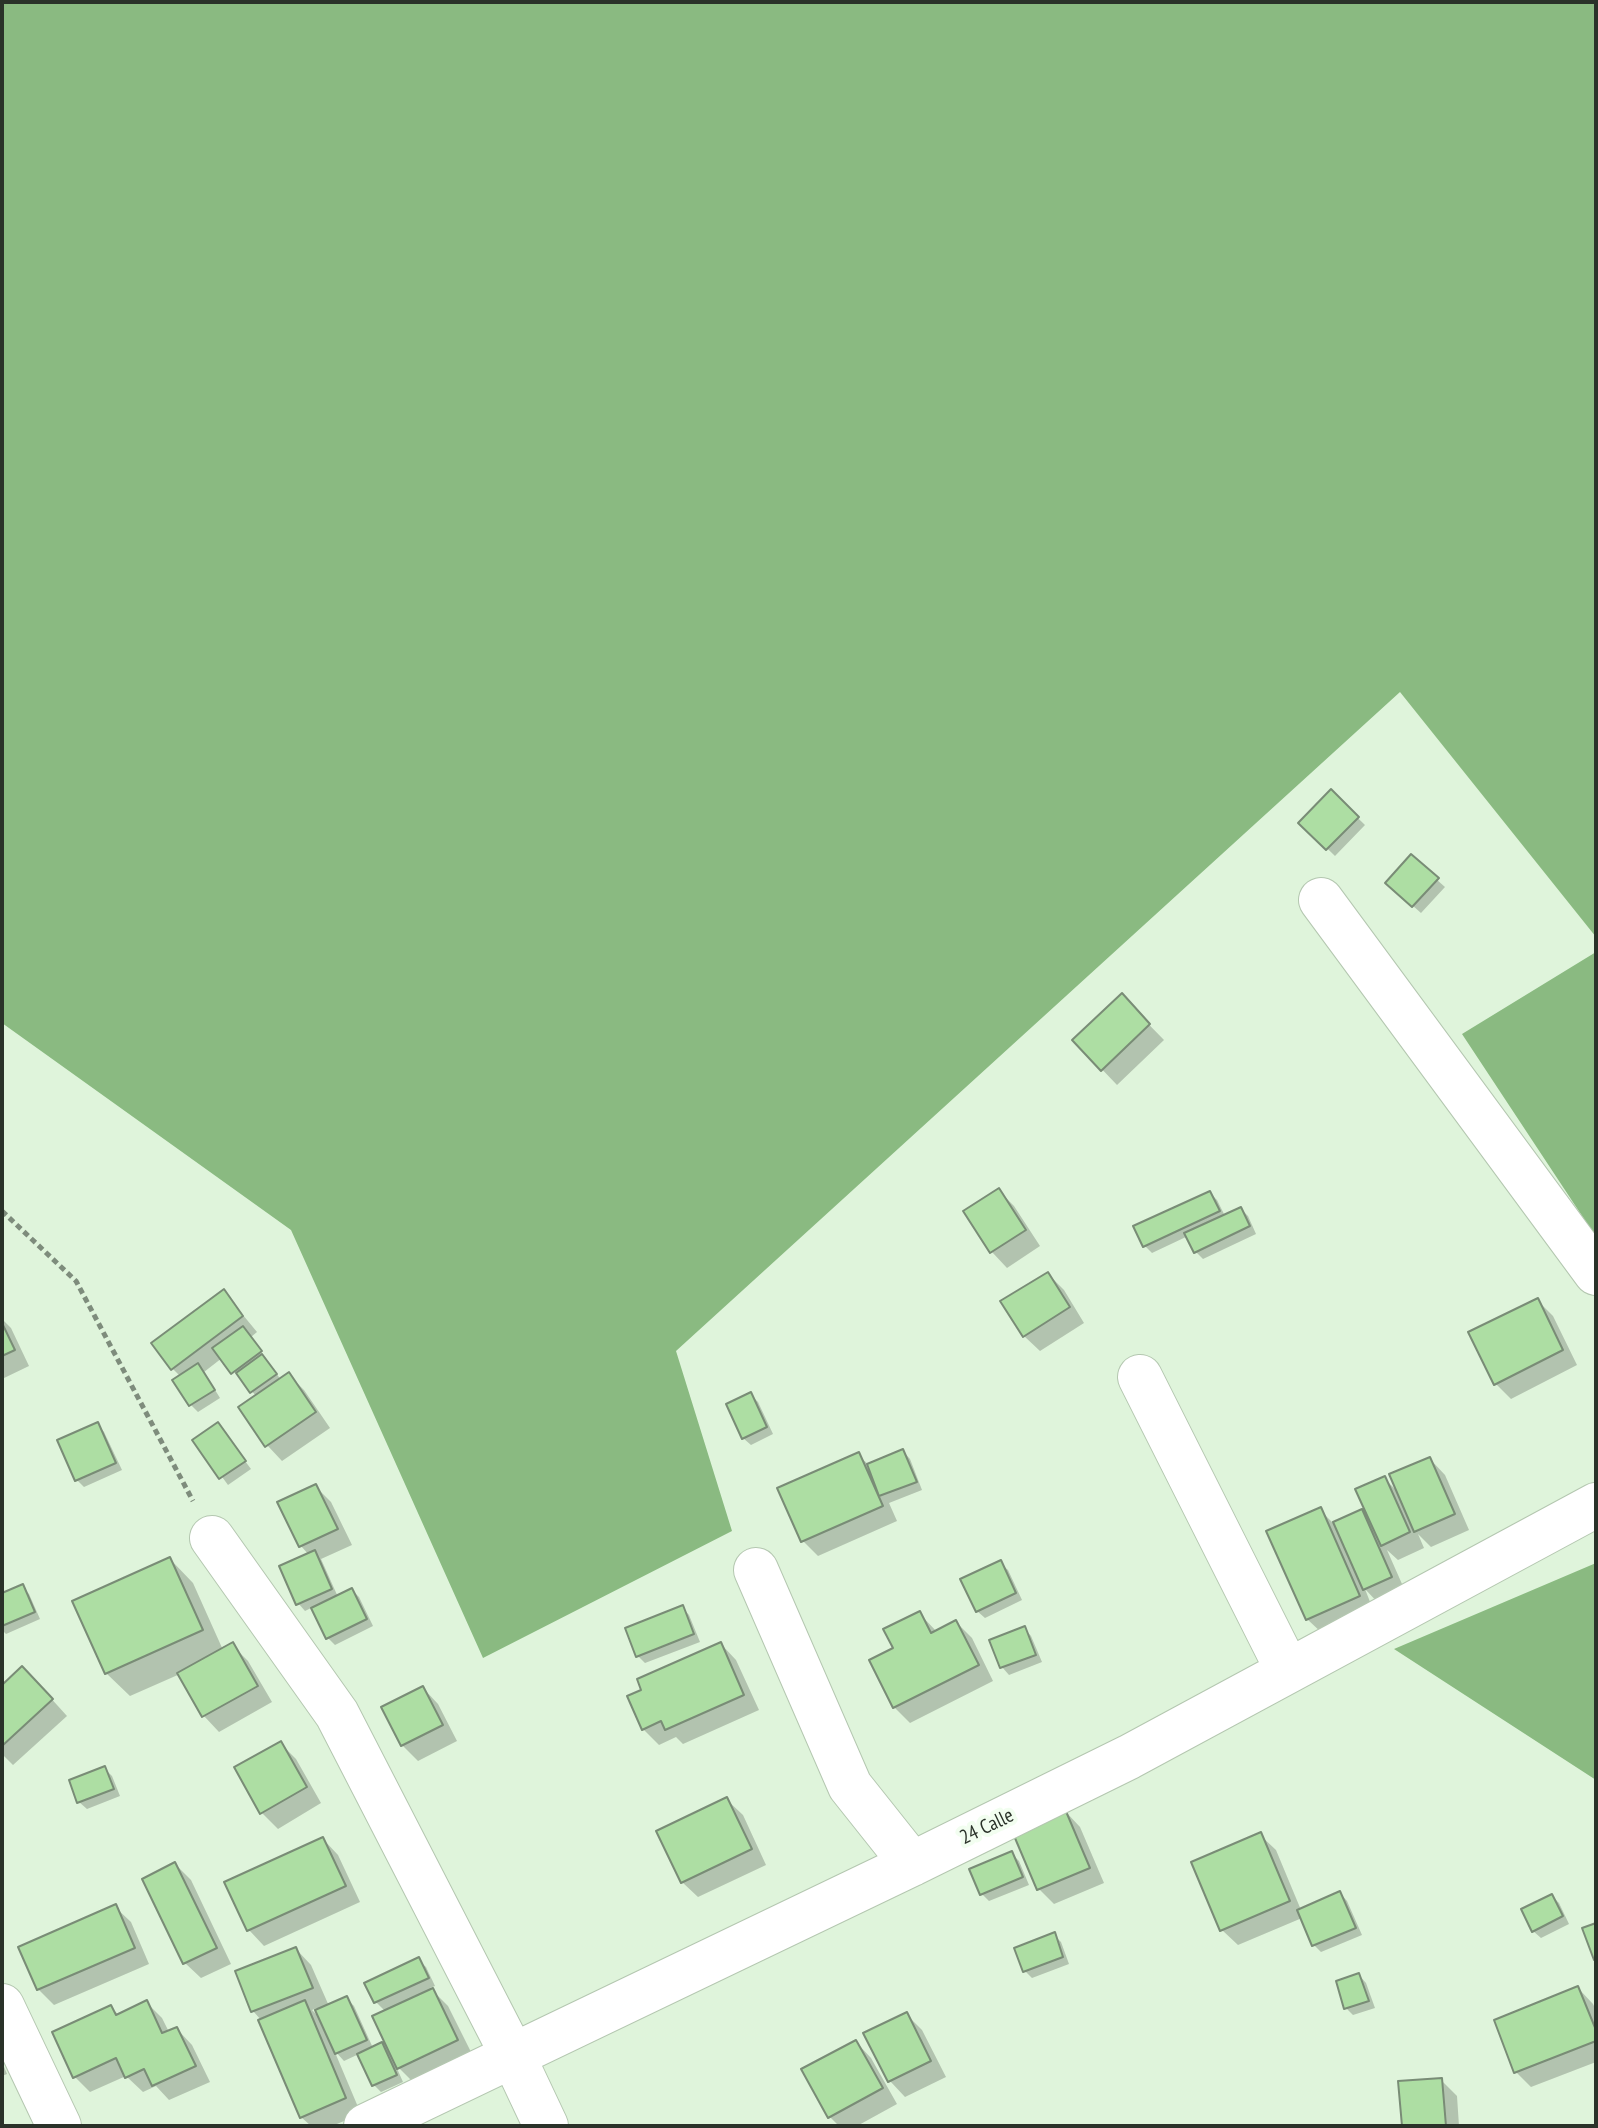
<!DOCTYPE html>
<style>
body{margin:0}
#map{position:relative;width:1598px;height:2128px;overflow:hidden;background:#dff4db;font-family:"PT Sans Narrow",sans-serif}
canvas{display:block}
.frame{position:absolute;inset:0;border:4px solid #2a3229;pointer-events:none}
</style>
<div id="map">
<canvas width="1598" height="2128"></canvas>
<div class="frame"></div>
</div>
<script>
const ctx = document.querySelector('canvas').getContext('2d');
ctx.lineJoin = 'round';
function paint(path, color) { ctx.fillStyle = color; ctx.fill(path, 'evenodd'); }
function trace(path, color, width, dash) { ctx.strokeStyle = color; ctx.lineWidth = width; ctx.lineCap = dash ? 'butt' : 'round'; ctx.setLineDash(dash || []); ctx.stroke(path); }
function write(font, color, halo, rows, align = 'center') {
  ctx.font = font + ' "PT Sans Narrow",sans-serif'; ctx.lineWidth = 8; ctx.setLineDash([]); ctx.textBaseline = 'middle'; ctx.strokeStyle = halo; ctx.fillStyle = color; for (const [text, x, y, turn = 0] of rows) {
    ctx.save(); ctx.translate(x, y); ctx.rotate((+turn || 0) * Math.PI / 180); ctx.textAlign = isNaN(turn) ? turn : align; if (halo) ctx.strokeText(text, 0, 0); ctx.fillText(text, 0, 0); ctx.restore();
  }
}
paint(new Path2D(`
 M2,2H1596V937L1400,692L676,1351L732,1531L483,1658L291,1230L2,1023Z
 M1596,952V1237L1462,1034Z
 M1596,1563V1780L1394,1649Z`), '#8aba81');
paint(new Path2D(`
 M1331,792L1365,825L1335,856L1301,823Z
 M1411,857L1445,887L1421,913L1395,890Z
 M1121,996L1164,1040L1117,1085L1074,1040Z
 M998,1190L1014,1206L1040,1246L1007,1268L992,1252L966,1212Z
 M1210,1193L1217,1200L1225,1216L1241,1209L1248,1216L1256,1234L1203,1259L1195,1251L1188,1236L1152,1253L1144,1245Z
 M1048,1274L1064,1290L1084,1323L1040,1351L1024,1336Z
 M224,1292L257,1332L251,1337L281,1380L289,1375L304,1390L330,1428L282,1461L267,1445L257,1397L222,1358L204,1372L220,1398L198,1412L191,1405L181,1377L172,1368Z
 M1537,1300L1553,1316L1577,1365L1511,1399L1495,1383Z
 M2,1319L11,1328L29,1366L2,1379Z
 M751,1395L758,1402L773,1434L751,1445L743,1438Z
 M97,1424L104,1432L122,1470L84,1487L77,1480Z
 M218,1425L251,1469L228,1485L195,1440Z
 M903,1451L910,1459L922,1490L889,1503L897,1521L818,1556L802,1540L858,1455L869,1465Z
 M1430,1459L1445,1475L1469,1530L1431,1547L1418,1534L1424,1548L1398,1560L1387,1550L1406,1593L1380,1605L1365,1589L1374,1612L1323,1634L1307,1619L1320,1510L1334,1524L1362,1511L1371,1521L1384,1478L1398,1492Z
 M315,1486L331,1502L352,1545L321,1559L338,1597L352,1590L359,1597L373,1626L335,1645L328,1638L313,1607L305,1611L298,1603L309,1555L301,1546Z
 M170,1559L193,1583L223,1650L232,1645L248,1661L272,1702L219,1732L204,1716L180,1674L130,1696L106,1673Z
 M1000,1563L1008,1570L1022,1600L985,1618L977,1611Z
 M22,1587L29,1594L40,1619L6,1634L2,1630V1595Z
 M682,1607L689,1615L700,1642L645,1663L638,1656Z
 M920,1614L937,1632L956,1622L972,1638L993,1681L910,1723L894,1707L896,1649Z
 M1024,1628L1031,1636L1042,1662L1009,1675L1002,1667L992,1641Z
 M721,1644L736,1660L759,1710L683,1744L676,1737L659,1745L643,1729Z
 M38,1684L67,1716L13,1765L2,1754V1688Z
 M423,1688L438,1704L457,1741L418,1761L402,1745Z
 M280,1743L296,1759L321,1803L278,1829L262,1813L237,1768Z
 M105,1769L112,1776L120,1796L87,1809L79,1802Z
 M727,1800L743,1815L766,1865L698,1897L682,1882Z
 M1065,1811L1080,1827L1104,1883L1054,1904L1038,1888Z
 M1260,1835L1276,1850L1301,1910L1340,1893L1347,1901L1362,1935L1321,1952L1314,1945L1302,1918L1238,1945L1222,1930Z
 M323,1839L338,1855L360,1902L264,1946L249,1930Z
 M1011,1853L1019,1861L1029,1885L989,1901L982,1894Z
 M175,1864L191,1880L231,1964L201,1978L185,1963Z
 M1552,1896L1559,1903L1569,1924L1541,1938L1533,1931Z
 M115,1907L131,1922L149,1964L54,2005L38,1989Z
 M1054,1935L1061,1942L1069,1964L1032,1978L1025,1971Z
 M296,1949L311,1965L329,2006L346,1998L354,2006L373,2048L381,2044L392,2055L386,2012L376,2002L367,1984L418,1960L426,1967L435,1986L430,1988L448,2006L473,2056L414,2083L395,2064L403,2082L381,2092L374,2085L359,2054L344,2061L334,2050L361,2114L332,2126H311L301,2117L262,2021L253,2011ZM317,2008L322,2019H321L312,2010Z
 M1359,1975L1366,1983L1375,2008L1353,2015L1346,2008Z
 M1578,1988L1593,2004L1596,2010V2062L1531,2087L1516,2072Z
 M146,2002L162,2018L169,2032L177,2029L192,2045L210,2082L169,2100L156,2086L143,2092L126,2076L90,2092L75,2077L110,2007L119,2015Z
 M906,2014L922,2030L946,2077L905,2097L890,2081L866,2034Z
 M856,2042L871,2058L897,2104L857,2126H839L830,2117L804,2070Z
 M2,2062L7,2074L2,2076Z
 M1441,2080L1457,2096L1459,2126H1404Z`), '#0003');
const building = new Path2D(`
 M1331,789L1359,817L1326,850L1298,823Z
 M1411,854L1439,878L1412,907L1385,883Z
 M1122,993L1150,1024L1101,1071L1072,1040Z
 M999,1188L1026,1230L990,1253L963,1211Z
 M1210,1191L1220,1211L1143,1247L1133,1226Z
 M1241,1207L1250,1226L1194,1253L1184,1233Z
 M1048,1272L1070,1307L1023,1337L1000,1301Z
 M224,1289L243,1316L171,1370L151,1343Z
 M1538,1298L1563,1350L1494,1385L1468,1332Z
 M2,1323L15,1350L2,1356Z
 M243,1326L262,1351L231,1374L212,1348Z
 M262,1354L277,1374L250,1393L236,1373Z
 M198,1363L215,1390L189,1406L172,1380Z
 M289,1372L316,1412L265,1447L238,1407Z
 M751,1392L767,1427L742,1439L726,1404Z
 M98,1422L116,1463L75,1481L57,1440Z
 M218,1422L246,1461L219,1479L192,1440Z
 M903,1449L917,1482L879,1496L867,1464Z
 M859,1452L883,1506L801,1542L777,1488Z
 M1430,1457L1455,1514L1414,1532L1389,1474Z
 M1385,1476L1410,1532L1381,1546L1355,1489Z
 M316,1484L338,1529L299,1547L277,1502Z
 M1321,1507L1360,1596L1306,1620L1266,1531Z
 M1362,1509L1392,1577L1363,1590L1333,1522Z
 M315,1550L332,1589L296,1605L279,1566Z
 M170,1557L203,1630L105,1674L72,1601Z
 M1001,1560L1016,1593L976,1612L960,1579Z
 M23,1584L35,1612L2,1626V1593Z
 M352,1588L367,1619L326,1639L311,1608Z
 M683,1605L694,1634L636,1657L625,1628Z
 M920,1611L931,1633L956,1620L979,1665L893,1708L869,1660L893,1648L883,1629Z
 M1025,1626L1036,1655L1000,1668L989,1640Z
 M233,1642L258,1686L202,1717L177,1673Z
 M721,1642L744,1695L665,1730L661,1721L642,1730L627,1696L641,1690L637,1679Z
 M22,1666L53,1699L2,1746V1685Z
 M423,1686L443,1725L401,1746L381,1707Z
 M281,1741L307,1787L260,1814L234,1767Z
 M105,1766L114,1789L77,1803L69,1780Z
 M727,1797L752,1849L681,1883L656,1831Z
 M1065,1809L1090,1868L1037,1890L1012,1831Z
 M1261,1832L1290,1901L1220,1931L1191,1862Z
 M323,1837L346,1886L247,1931L224,1882Z
 M1012,1851L1023,1877L980,1895L969,1869Z
 M175,1862L217,1948L183,1964L142,1879Z
 M1340,1891L1356,1928L1312,1946L1297,1910Z
 M1552,1894L1563,1916L1532,1932L1521,1909Z
 M116,1904L135,1948L37,1990L18,1947Z
 M1596,1923V1960H1594L1582,1928Z
 M1055,1932L1063,1957L1023,1972L1014,1948Z
 M296,1947L313,1988L251,2012L235,1971Z
 M419,1957L429,1978L374,2003L364,1983Z
 M1359,1973L1369,2001L1344,2009L1336,1981Z
 M1578,1986L1596,2030V2041L1514,2073L1494,2020Z
 M433,1988L458,2040L397,2069L372,2016Z
 M347,1996L367,2040L335,2054L315,2010Z
 M147,2000L162,2033L177,2027L196,2066L152,2086L144,2069L125,2078L116,2058L73,2078L52,2032L111,2005L116,2015Z
 M305,2000L346,2098L300,2118L258,2020Z
 M907,2012L931,2061L888,2082L863,2033Z
 M856,2040L883,2088L828,2118L801,2069Z
 M382,2042L397,2075L372,2086L357,2054Z
 M1442,2078L1446,2126H1402L1398,2081Z`);
paint(building, '#addea3');
trace(building, '#798c76', 2);
const minor = new Path2D(`
 M1321,900L1596,1273
 M1140,1377L1288,1671
 M212,1538L337,1714L513,2056L546,2126
 M756,1570L850,1786L912,1864
 M2,2006L59,2126
 M366,2126L912,1864L1129,1757L1596,1505`);
trace(minor, '#b4c7b0', 46);
trace(new Path2D(`
 M2,1211L76,1281L193,1501`), '#7e8c7c', 5, [6, 4]);
trace(minor, '#fff', 44);
write('20px', '#2a3229', '#f2fef0', [
 ["24 Calle",987,1827,-26]
]);
</script>
